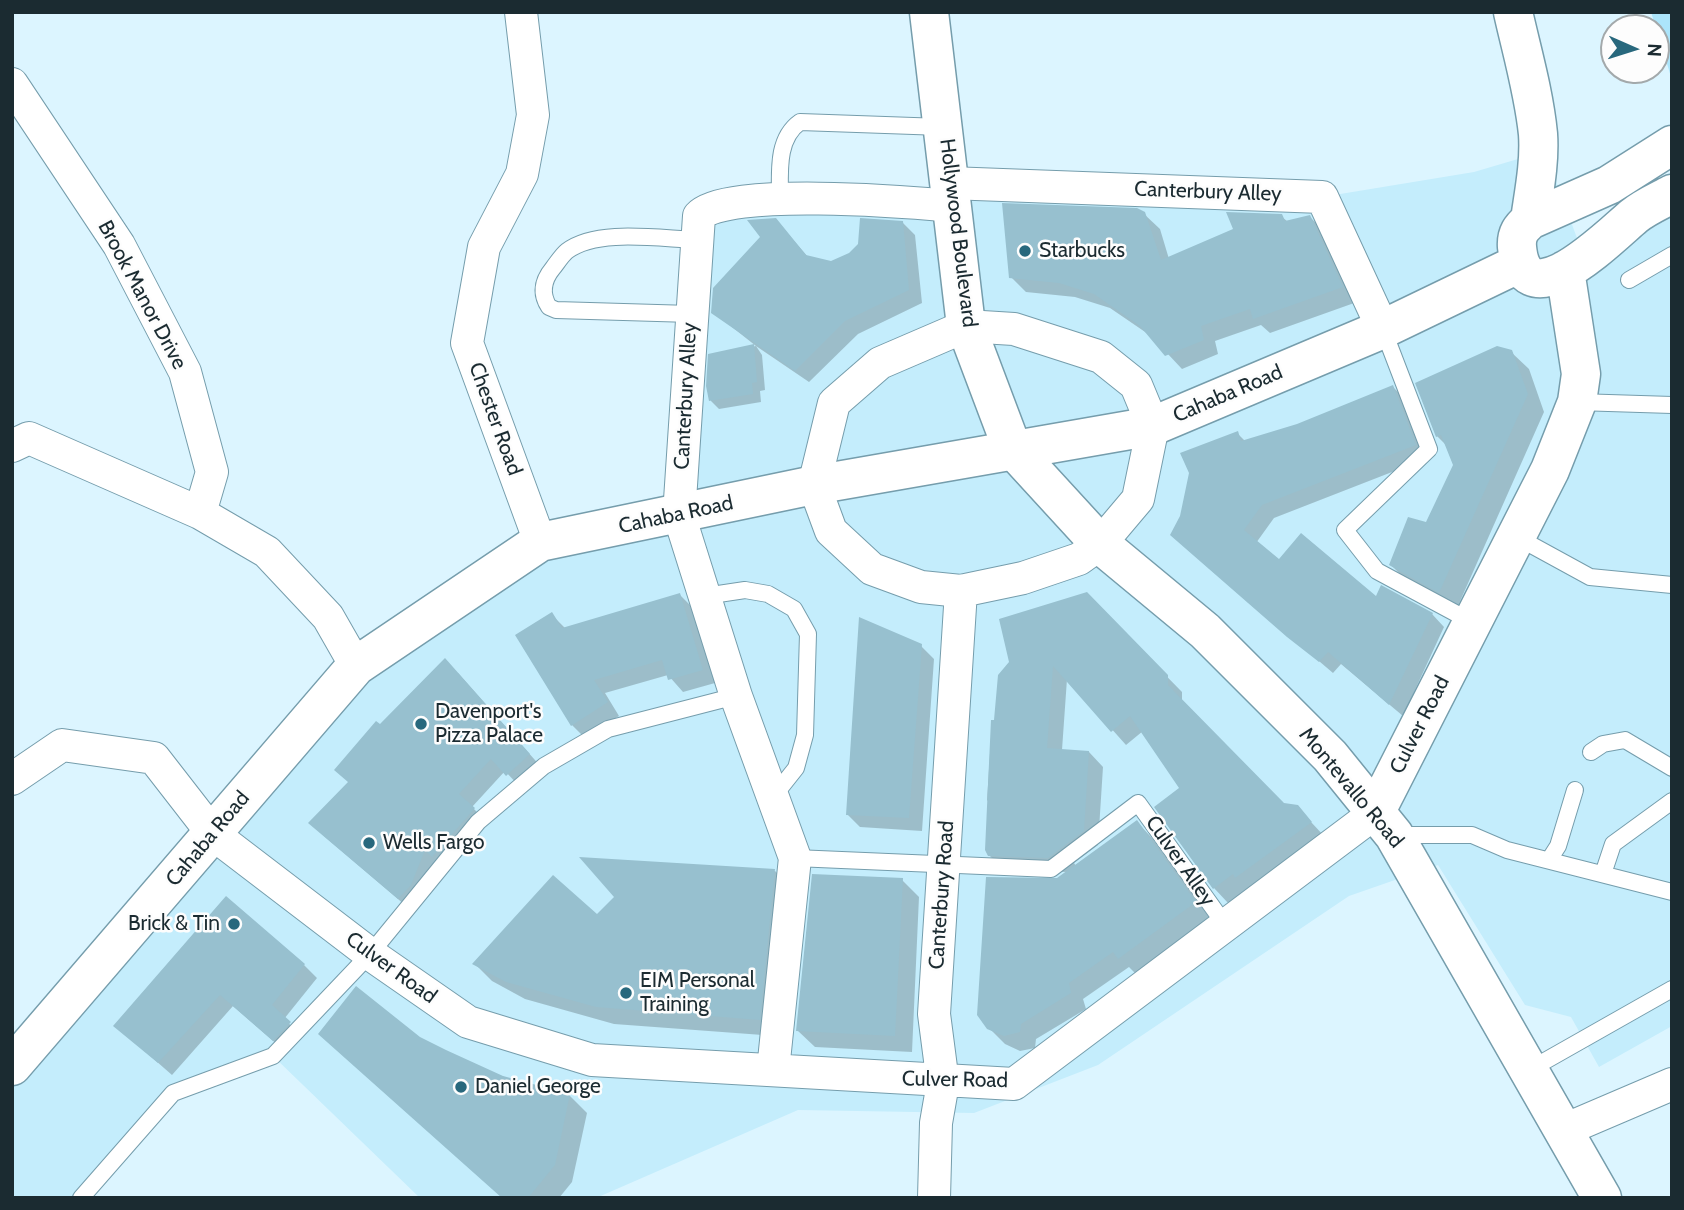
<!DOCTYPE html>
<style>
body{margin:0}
#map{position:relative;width:1684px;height:1210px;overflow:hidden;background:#dcf5ff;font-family:Cabin,sans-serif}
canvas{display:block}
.frame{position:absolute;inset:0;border:14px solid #1b2b31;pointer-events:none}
.north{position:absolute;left:1600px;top:14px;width:70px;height:70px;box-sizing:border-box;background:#fdfdfd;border:2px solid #a3a9ab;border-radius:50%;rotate:93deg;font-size:19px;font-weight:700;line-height:28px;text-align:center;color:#1b2b31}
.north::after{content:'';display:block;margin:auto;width:24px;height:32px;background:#28687d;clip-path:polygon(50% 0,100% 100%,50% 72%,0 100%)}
</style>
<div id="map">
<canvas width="1684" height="1210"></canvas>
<div class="frame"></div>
<div class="north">N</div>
</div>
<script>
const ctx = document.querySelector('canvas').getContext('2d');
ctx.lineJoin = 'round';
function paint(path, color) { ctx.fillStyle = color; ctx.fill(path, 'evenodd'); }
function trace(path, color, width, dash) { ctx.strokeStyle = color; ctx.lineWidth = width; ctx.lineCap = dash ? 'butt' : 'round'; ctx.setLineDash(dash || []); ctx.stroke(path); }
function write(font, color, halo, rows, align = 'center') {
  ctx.font = font + ' Cabin,sans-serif'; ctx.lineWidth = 5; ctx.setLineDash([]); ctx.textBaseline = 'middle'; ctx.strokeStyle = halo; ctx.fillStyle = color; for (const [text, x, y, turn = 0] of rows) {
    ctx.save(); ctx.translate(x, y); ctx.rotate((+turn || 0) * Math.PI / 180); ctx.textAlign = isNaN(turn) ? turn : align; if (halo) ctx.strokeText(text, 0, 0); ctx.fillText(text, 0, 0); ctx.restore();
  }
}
paint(new Path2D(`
 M1545,151L1581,249L1672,199V1026L1599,1067L1571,1017L1525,1005L1438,865L1349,896L1098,1065L974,1113L798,1110L596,1198H420L273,1056L173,1093L81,1198H12V1066L319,707L540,542L679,515L699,216L759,199L1322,197L1474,172Z`), '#c4edfc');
paint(new Path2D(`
 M1651,12H1672V80Z`), '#ace5fb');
paint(new Path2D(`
 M1144,214L1160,229L1169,259L1281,216L1288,222L1310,217L1325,232L1357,302L1270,333L1261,325L1215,341L1218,354L1182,369L1151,336L1110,308L1075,297L1026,292L1011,277Z
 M775,219L808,257L831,263L850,255L902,222L915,235L922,303L858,334L809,382L756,346L762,355L765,390L760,391L761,402L719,409L711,401L710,355L756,346L713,312Z
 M1511,352L1529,369L1544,412L1457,608L1408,582L1391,565L1427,524L1455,465L1448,447L1437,436Z
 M1393,387L1406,400L1428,458L1274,518L1256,543L1279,562L1376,599L1432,614L1444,627L1403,716L1341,664L1333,673L1185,547L1237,433L1245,441L1297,425Z
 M1086,594L1182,692V702L1283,804L1297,807L1325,837L1250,891L1248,888L1228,903L1214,888L1181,788L1143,731L1126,745L1067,679L1062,750L1089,752L1103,767L1098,845L1074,863L1076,866L1137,822L1152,838L1210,918L1135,973L1129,967L1083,999L1086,1009L1036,1039L1035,1048L1020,1051L1005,1044L989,1028L1057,880L1067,872L1004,870L989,855L991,804L987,800L992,722H996Z
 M680,595L693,608L715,683L683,692L668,675L605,693L619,716L585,738L572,725L551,614L566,629Z
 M921,646L934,659L922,831L860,827L847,814Z
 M458,673L542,768L520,787L505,771L472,807L487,822L412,911L324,836L381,727Z
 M775,871L792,888L776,1036L614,1024L525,999L492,981L475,964L597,917L617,897Z
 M902,880L919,897L912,1052L815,1047L797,1030Z
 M304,965L317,978L284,1019L302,1036L287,1053L233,1006L172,1075L116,1026Z
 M419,1038L472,1065L534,1088L570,1096L587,1113L572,1182L559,1198H503Z`), '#0003');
paint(new Path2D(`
 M1002,203L1137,208L1145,212L1161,260L1233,229L1226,212L1282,214L1285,221L1310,215L1343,287L1253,319L1250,309L1201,326L1204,340L1165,356L1140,326L1094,294L1059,283L1009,278Z
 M776,218L806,255L831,261L849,253L858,244L860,218L903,221L909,290L845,321L795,371L711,313L713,288L760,237L747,220Z
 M754,344L757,382L752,383L753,394L709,401L706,386L708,354Z
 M1497,346L1512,350L1528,394L1439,593L1389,565L1408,517L1426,522L1453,465L1441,435L1436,437L1415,383Z
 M1393,385L1416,445L1262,505L1244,530L1279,559L1301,533L1376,596L1381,585L1433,613L1389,705L1328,652L1319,662L1287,637L1170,535L1180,516L1189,473L1180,453L1238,431L1241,441L1297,424Z
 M1087,592L1168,675V685L1284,803L1298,805L1312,822L1235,878L1233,874L1213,889L1154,807L1179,788L1130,716L1111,732L1053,666L1047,748L1089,751L1084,831L1048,858L988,856L985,850L991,720H994L998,675L1009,662L999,619Z
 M680,593L703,670L668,680L662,660L594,680L608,702L571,726L515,635L552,612L562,628Z
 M859,617L922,644L909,818L846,815Z
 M445,658L530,754L506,776L491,759L459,794L475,808L432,857L425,850L411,885L398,899L308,823L348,782L334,770L376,721L380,724Z
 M1137,820L1196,902L1118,959L1113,952L1069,983L1071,993L1021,1024L1020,1032L1004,1036L987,1029L977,1015L986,877L1057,878Z
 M579,857L775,869L760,1020L596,1007L506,982L472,964L553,875L597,914L614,897Z
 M812,874L903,878L895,1036L796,1031Z
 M226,896L305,964L272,1005L291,1022L273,1041L220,995L158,1063L113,1026Z
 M356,986L420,1037L446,1050L503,1076L570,1094L555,1165L528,1198H502L318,1034Z`), '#97c0cf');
const service = new Path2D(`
 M780,200C780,173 776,139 800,122L942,127
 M1629,280L1672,255
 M691,314L556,310L549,307C540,293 543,280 553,268C557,263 562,255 567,251C597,228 661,239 697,240
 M1383,329L1429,449L1345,530L1377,571L1472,622
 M1577,402L1672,405
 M1515,536L1590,577L1672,585
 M705,596L745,590L768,594L794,609L808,634L805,735L796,768L773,797
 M1591,752L1603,744L1625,740L1672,768
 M1396,835H1472L1507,850L1672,892
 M795,858L1051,869L1138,803L1226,926
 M1549,860L1558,846L1575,790
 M1603,874L1613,844L1672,801
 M1529,1070L1672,989
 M81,1198L173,1093L273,1056L370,954L478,822L544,766L608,729L736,696`);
const minor = new Path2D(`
 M521,12L533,115L522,174L484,247L467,343L540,542
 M12,84L119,245L185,372L212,472L200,513
 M949,183L1322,197L1383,329
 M966,326L1014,329L1101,357L1136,385L1153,426L1138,499L1100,544L1079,559L1023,578L961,591L921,587L872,569L831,531L814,485L834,403L880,363Z
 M12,446L29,438L200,513L267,552L328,617L356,666
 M12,779L62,745L154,758L213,834L370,954L468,1022L592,1060L1014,1084L1375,813
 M773,1070L795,858L736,696L679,515L699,216C725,187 908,202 952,206
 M1562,1131L1672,1084
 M934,1198L936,1123L943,1083L934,1014L961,591`);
const tertiary = new Path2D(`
 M1513,12C1522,52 1534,93 1538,134C1540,162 1534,192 1530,220
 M1672,145L1609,185L1530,220C1521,228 1516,234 1517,247C1524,324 1609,237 1634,216C1645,207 1659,201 1672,194
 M1375,813L1550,470L1577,402L1581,374L1565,270
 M12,1066L356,666L540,542L814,485L1153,426L1383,329L1520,263`);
const secondary = new Path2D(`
 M929,12L966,326L1012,448L1100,544L1205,631L1330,756L1394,835L1602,1198`);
trace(service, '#759dac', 18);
trace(minor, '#759dac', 34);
trace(tertiary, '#759dac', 41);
trace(secondary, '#759dac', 41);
trace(service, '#fff', 16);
trace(minor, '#fff', 32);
trace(tertiary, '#fff', 38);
trace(secondary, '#fff', 38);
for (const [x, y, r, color] of [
 [1025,251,7,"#28687d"],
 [421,724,7,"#28687d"],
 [369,843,7,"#28687d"],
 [234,924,7,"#28687d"],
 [626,993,7,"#28687d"],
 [461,1087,7,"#28687d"]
]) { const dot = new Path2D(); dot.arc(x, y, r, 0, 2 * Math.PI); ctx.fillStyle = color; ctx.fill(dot); trace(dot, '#fdfdfd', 2.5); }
write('21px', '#1b2b31', '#fdfdfd', [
 ["Canterbury Alley",1208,192,2],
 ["Hollywood Boulevard",958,233,83],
 ["Brook Manor Drive",142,295,62],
 ["Cahaba Road",1228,394,-23],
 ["Canterbury Alley",686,396,-87],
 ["Chester Road",495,419,70],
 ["Cahaba Road",676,515,-12],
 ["Culver Road",1420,725,-63],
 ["Montevallo Road",1351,788,50],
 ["Cahaba Road",208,839,-50],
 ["Culver Alley",1180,861,55],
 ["Canterbury Road",942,895,-86],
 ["Culver Road",391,968,36],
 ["Culver Road",955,1080,1]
]);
write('21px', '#1b2b31', '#fdfdfd', [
 ["Starbucks",1039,251],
 ["Davenport's",435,712],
 ["Pizza Palace",435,736],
 ["Wells Fargo",383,843],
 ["Brick & Tin",220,924,"right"],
 ["EIM Personal",640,981],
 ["Training",640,1005],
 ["Daniel George",475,1087]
], 'left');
</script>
